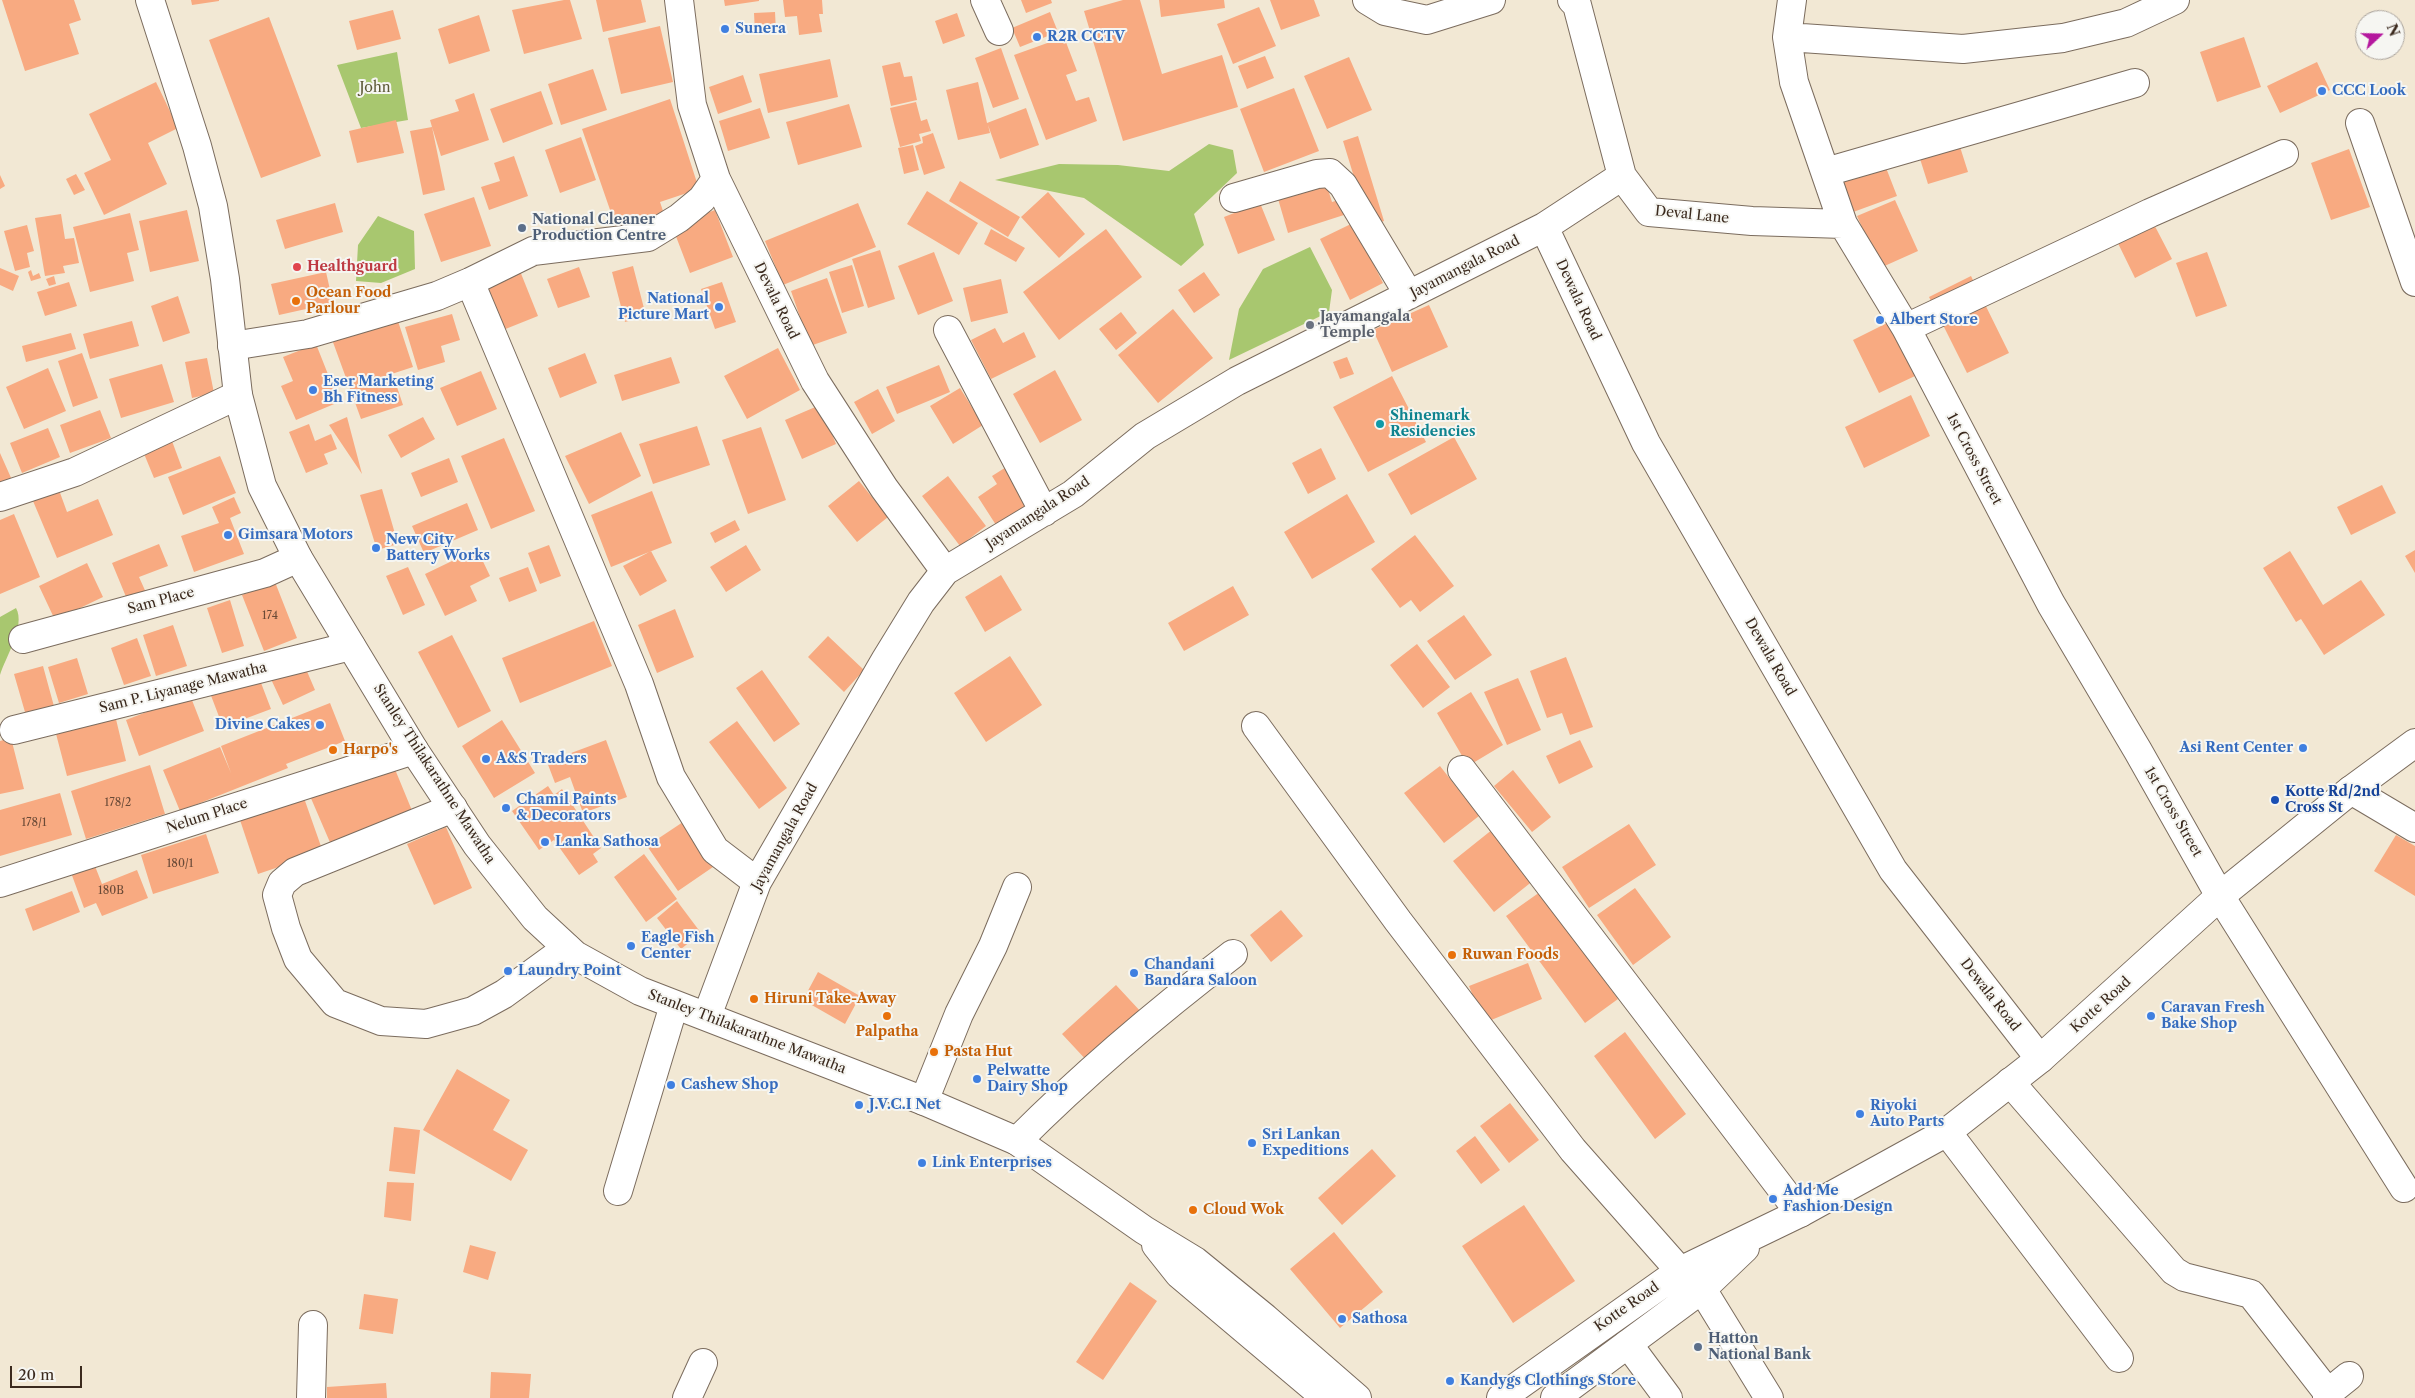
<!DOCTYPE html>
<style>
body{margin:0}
#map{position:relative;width:2415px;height:1398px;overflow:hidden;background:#f2e8d4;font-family:"Libre Caslon Text",serif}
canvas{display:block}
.north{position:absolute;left:2355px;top:10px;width:50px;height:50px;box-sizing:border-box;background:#f6f6f2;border:1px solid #aba49d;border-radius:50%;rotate:69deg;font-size:14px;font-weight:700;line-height:20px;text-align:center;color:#3b2a1e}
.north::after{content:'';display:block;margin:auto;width:18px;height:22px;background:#b5179e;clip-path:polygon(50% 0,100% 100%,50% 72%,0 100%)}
.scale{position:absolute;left:10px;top:1366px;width:72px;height:22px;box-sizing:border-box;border:2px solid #3b2a1e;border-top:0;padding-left:6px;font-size:15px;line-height:18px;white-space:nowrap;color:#3b2a1e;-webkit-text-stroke:4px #f6f6f2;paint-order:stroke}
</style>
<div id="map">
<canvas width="2415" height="1398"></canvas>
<div class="north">N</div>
<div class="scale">20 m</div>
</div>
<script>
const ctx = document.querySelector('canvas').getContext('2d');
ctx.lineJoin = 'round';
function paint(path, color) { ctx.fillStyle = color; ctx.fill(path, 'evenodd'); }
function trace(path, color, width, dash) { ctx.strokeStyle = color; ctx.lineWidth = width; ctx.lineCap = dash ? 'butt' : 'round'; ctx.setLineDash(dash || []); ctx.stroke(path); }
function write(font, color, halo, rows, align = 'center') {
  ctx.font = font + ' "Libre Caslon Text",serif'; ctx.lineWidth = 4; ctx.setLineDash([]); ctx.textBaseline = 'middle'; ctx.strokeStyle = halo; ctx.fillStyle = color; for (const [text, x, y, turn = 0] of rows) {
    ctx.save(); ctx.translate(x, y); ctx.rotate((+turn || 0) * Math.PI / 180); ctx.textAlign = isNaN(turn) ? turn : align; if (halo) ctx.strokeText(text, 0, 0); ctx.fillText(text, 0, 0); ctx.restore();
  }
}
paint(new Path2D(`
 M397,52L408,120L361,128L337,65Z
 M1209,144L1233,150L1237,173L1194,214L1204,245L1181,266L1084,198L995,180L1059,164L1118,165L1169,171Z
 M378,216L414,231L415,269L381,283L356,281L358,245Z
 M1310,247L1332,290L1329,312L1229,360L1239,309L1263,269Z
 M16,608C26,626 5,658 0,675V617Z`), '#a8c76f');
paint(new Path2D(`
 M2,0H74L81,20L69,24L79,54L25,71Z
 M191,0H219V1L192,5Z
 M564,0H570L582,39L524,54L512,10Z
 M596,0H641L646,22L603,32Z
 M724,0H759V1L725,6Z
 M783,0H822L823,14H819L822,32L799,35L797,16L785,17Z
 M1021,0H1051L1052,3L1026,13Z
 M1123,0H1140L1162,74L1222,55L1238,107L1123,141L1084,11Z
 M1159,0H1224L1225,8L1161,17Z
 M1270,0H1314L1320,16L1281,30Z
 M1259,7L1276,46L1233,64L1217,24Z
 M393,10L401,39L357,50L349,21Z
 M775,12L776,32L755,33L754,13Z
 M1050,12L1058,32L1020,47L1012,28Z
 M957,13L965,36L943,44L935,21Z
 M479,15L490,51L449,64L438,29Z
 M269,17L321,156L261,178L209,40Z
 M660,26L673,82L621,94L608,38Z
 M1064,37L1077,71L1066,75L1076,101L1089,97L1097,121L1046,140L1014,55Z
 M2244,37L2261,87L2217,102L2200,52Z
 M1001,48L1019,99L993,108L975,58Z
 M1265,56L1274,78L1247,89L1238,66Z
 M1349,57L1372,110L1327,129L1304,76Z
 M830,59L838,97L768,113L759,74Z
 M900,62L904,77L912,76L917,100L891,106L882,66Z
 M2317,62L2330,90L2280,113L2267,86Z
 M593,69L607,110L561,125L548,84Z
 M743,75L752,102L718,114L709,87Z
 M156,82L178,128L148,143L167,184L104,215L84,173L111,160L89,114Z
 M978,82L987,123L1026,108L1039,145L1000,159L988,125L990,133L958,140L946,90Z
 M1294,88L1319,151L1264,172L1240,109Z
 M541,91L553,124L503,143L490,109Z
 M474,93L489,140L441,156L432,127L445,190L423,195L410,131L432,127L430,120L459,111L455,100Z
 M670,99L699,189L660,202L664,214L617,230L582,129Z
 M916,102L921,121L927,119L931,131L919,134L921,141L900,147L890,108Z
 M849,104L862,147L798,165L786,122Z
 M760,108L770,138L728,151L719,121Z
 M396,120L404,153L357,163L349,131Z
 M1954,128L1968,172L1928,184L1914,140Z
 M933,133L945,168L924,175L915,146L923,143L922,137Z
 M1358,136L1384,221L1369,226L1343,141Z
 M581,137L596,180L560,193L545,150Z
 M913,145L919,170L904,174L898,148Z
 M2349,149L2370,207L2331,220L2311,163Z
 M514,156L528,196L489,210L481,187L500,181L494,163Z
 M1883,160L1897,196L1845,215L1832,179Z
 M76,174L85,190L74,195L66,179Z
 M0,175L5,186L0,189Z
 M1324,177L1332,202L1342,199L1347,214L1288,233L1276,192Z
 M960,181L1020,217L1008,237L949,201Z
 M927,191L978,223L959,255L907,224Z
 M1048,192L1085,234L1059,258L1021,217Z
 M474,197L491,246L441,262L424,214Z
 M1895,200L1918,251L1880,268L1857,216Z
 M335,203L343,232L285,249L276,220Z
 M858,203L876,247L783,285L765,241Z
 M1260,203L1275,240L1238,254L1224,217Z
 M2146,209L2172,259L2135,278L2110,227Z
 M187,210L199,261L150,272L139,221Z
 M715,210L733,257L690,273L672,226Z
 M130,213L139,250L127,253L134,281L90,292L73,227Z
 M61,214L65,239L74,238L79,263L63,266L65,273L45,276L35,218Z
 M1353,223L1383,283L1350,300L1320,239Z
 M27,225L34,251L27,253L30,267L15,271L4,231Z
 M991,229L1025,248L1016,262L984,244Z
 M1106,229L1142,277L1059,340L1023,292Z
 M880,250L895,299L868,308L852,259Z
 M934,252L953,301L918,315L898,266Z
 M2207,252L2227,306L2196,317L2176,263Z
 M852,265L864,306L842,313L829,272Z
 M633,266L646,316L625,322L612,272Z
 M579,267L590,297L558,308L547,279Z
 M0,268L19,276L13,291L0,285Z
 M31,270L33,276L39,273L41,278L31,281L28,272Z
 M520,271L538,316L503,330L484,286Z
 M326,272L333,303L279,315L271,284Z
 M1204,272L1220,295L1194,313L1178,290Z
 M54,276L56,284L49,286L46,279Z
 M1971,276L2009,353L1967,373L1929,297Z
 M827,278L847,333L810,346L791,291Z
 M1001,279L1008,313L971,322L963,288Z
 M69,282L77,306L45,316L37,292Z
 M722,282L736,322L715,329L701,289Z
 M178,296L190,333L163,342L151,306Z
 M1429,305L1448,347L1392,372L1373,330Z
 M1173,309L1213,358L1158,403L1118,355Z
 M395,312L413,367L361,384L393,375L403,405L361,419L330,334Z
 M1121,312L1137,333L1116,350L1099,329Z
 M452,314L460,340L441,346L445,362L418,370L405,327Z
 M132,321L139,346L90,359L83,334Z
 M1889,322L1915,376L1879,393L1853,340Z
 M995,328L1003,343L1024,332L1036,357L991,379L971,340Z
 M71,333L76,349L26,362L22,346Z
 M316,344L339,402L296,420L281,386L293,381L283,357Z
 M778,348L800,390L747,419L724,376Z
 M82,353L98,398L73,407L58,361Z
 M585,353L597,383L560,398L548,368Z
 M671,357L680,383L622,401L614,375Z
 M1347,357L1354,374L1340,379L1333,362Z
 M207,358L214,393L192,398L185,362Z
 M162,364L174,402L121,418L109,379Z
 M939,365L950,392L897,414L886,387Z
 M48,368L66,411L24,429L6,387Z
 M1055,370L1082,420L1040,443L1013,394Z
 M481,371L497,409L457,426L440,388Z
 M1392,376L1426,442L1368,472L1333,407Z
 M960,388L983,425L953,444L930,406Z
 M878,389L895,421L872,434L854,402Z
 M1911,395L1930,436L1864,468L1845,427Z
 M820,405L836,444L802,459L785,420Z
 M100,410L111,438L70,453L60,425Z
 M347,417L362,474L329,425Z
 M423,417L435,439L401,458L388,435Z
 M309,424L315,441L331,434L337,449L324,454L328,464L306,473L289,432Z
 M697,426L710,465L653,484L639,444Z
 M761,427L786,500L748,514L722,440Z
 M48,428L60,457L22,473L10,443Z
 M621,432L641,476L589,504L565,456Z
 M169,433L182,468L154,478L140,444Z
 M1454,437L1477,479L1411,515L1388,474Z
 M504,438L535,511L491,529L461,456Z
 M1321,448L1336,479L1308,494L1292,463Z
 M0,453L12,480L0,485Z
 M220,456L236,493L183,515L168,477Z
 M449,458L458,482L421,497L411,473Z
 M1011,464L1034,501L996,525L978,497L997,484L992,476Z
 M948,476L986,526L960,546L922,496Z
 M859,481L888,517L857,542L828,506Z
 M2382,485L2396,513L2351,535L2337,507Z
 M382,489L398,544L377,550L360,495Z
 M59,490L67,512L98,499L113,535L57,558L33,501Z
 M652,491L672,543L611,567L591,515Z
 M1347,494L1375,542L1312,579L1284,532Z
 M234,497L241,513L230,518L244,554L194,572L181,536L219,523L212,507Z
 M467,503L478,530L424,553L412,526Z
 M14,514L40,577L0,594V520Z
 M735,520L740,530L715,543L710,533Z
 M1415,535L1454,586L1420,612L1411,600L1400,608L1371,569Z
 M159,544L168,566L139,577L148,597L129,604L112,563Z
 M549,545L561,576L540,584L528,553Z
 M746,545L761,570L726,592L710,567Z
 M477,549L490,576L470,586L477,601L445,616L425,574Z
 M2415,550V573L2405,556Z
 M651,551L667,581L640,596L623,566Z
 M2290,551L2323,605L2361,580L2385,615L2324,655L2301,619L2296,622L2263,568Z
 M87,563L103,597L55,620L39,586Z
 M408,567L425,605L403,615L386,576Z
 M528,567L537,591L509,602L499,578Z
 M1001,575L1022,610L985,632L965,597Z
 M275,582L297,638L264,651L242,595Z
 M1233,586L1249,615L1184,651L1168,623Z
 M230,600L244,646L222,653L207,608Z
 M675,609L694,657L657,673L638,625Z
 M1464,615L1492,655L1455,680L1427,641Z
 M594,621L612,666L520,703L502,658Z
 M173,625L187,666L156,676L143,635Z
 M452,635L491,711L458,728L418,652Z
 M828,636L864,670L844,692L808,657Z
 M137,638L151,676L124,685L111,648Z
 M1417,644L1450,687L1423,708L1390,665Z
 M1010,656L1042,705L986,742L954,693Z
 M1566,657L1593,727L1570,735L1562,713L1547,718L1530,671Z
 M77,658L88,694L59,703L48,667Z
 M303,662L315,690L283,705L270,677Z
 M43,666L55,710L27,719L14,674Z
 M762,670L800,724L774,742L736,688Z
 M258,675L271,709L223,727L210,693Z
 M1518,678L1541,730L1507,745L1484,692Z
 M1471,692L1503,745L1468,766L1437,713Z
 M190,695L204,731L139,756L126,720Z
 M330,703L345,741L286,764L288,768L180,811L163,770L220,747L231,773L221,746Z
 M115,715L126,761L67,776L55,730Z
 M502,720L535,773L494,798L462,746Z
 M737,721L787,788L759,809L709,742Z
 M11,738L24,789L0,794V741Z
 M606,740L627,797L583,813L570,777L555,783L547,762Z
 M1580,740L1593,767L1559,784L1546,756Z
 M392,762L413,813L332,847L310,796Z
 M150,765L165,814L86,839L71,791Z
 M1440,766L1479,816L1444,843L1404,793Z
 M1513,770L1551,817L1532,832L1494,786Z
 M548,786L554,795L562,789L601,848L593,854L598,862L579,875L554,840L539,850L512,811Z
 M60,793L72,835L0,856V810Z
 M304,798L323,852L258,874L240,820Z
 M683,822L713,867L678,891L647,846Z
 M1629,824L1656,865L1589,908L1562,867Z
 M446,827L472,888L434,905L407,844Z
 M1493,829L1534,880L1494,912L1453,861Z
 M206,834L219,873L153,894L141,855Z
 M2396,835L2415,846V896L2374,871Z
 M644,854L677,899L646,922L614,877Z
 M93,861L102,884L137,870L148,898L102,916L96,903L84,908L70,870Z
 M1635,888L1671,937L1633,965L1597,915Z
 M72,891L80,912L33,931L25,909Z
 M1540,892L1618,999L1585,1023L1506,916Z
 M677,901L701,933L681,949L657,918Z
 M1281,910L1303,936L1271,962L1250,935Z
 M1528,963L1542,999L1484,1023L1469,986Z
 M818,972L860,996L845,1024L803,1000Z
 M1116,985L1142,1013L1089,1063L1062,1034Z
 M1625,1032L1686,1114L1655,1139L1594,1056Z
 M457,1069L510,1100L493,1130L528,1150L511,1181L423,1130Z
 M1510,1103L1539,1140L1509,1163L1480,1126Z
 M394,1127L420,1130L415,1174L389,1171Z
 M1475,1136L1500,1170L1481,1184L1456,1151Z
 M1372,1149L1396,1176L1342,1225L1318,1198Z
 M387,1182L414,1183L411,1221L384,1217Z
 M1524,1205L1575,1281L1513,1323L1462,1246Z
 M1334,1232L1383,1292L1340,1328L1290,1269Z
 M470,1245L496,1252L488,1280L463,1272Z
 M1130,1282L1157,1301L1103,1380L1076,1362Z
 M364,1294L398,1299L393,1334L359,1329Z
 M491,1372L531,1374L529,1398H490Z
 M386,1383L387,1398H327V1387Z`), '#f8aa81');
const minor = new Path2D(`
 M679,0L692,105L716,179L815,381L884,488L945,571
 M985,0L999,31
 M1367,0L1385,11L1427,20L1491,0
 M1572,0L1577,5L1622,176L1649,212L1752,221L1843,224
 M1792,0L1787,37L1794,82L1843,224L1906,328L2051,604L2138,751L2220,896L2404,1188
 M1787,37L1963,49L2063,38L2126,23L2175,0
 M2360,123L2415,282
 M1826,172L2135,83
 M1234,198L1317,174L1330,173L1343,185L1409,295
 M1544,227L1646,443L1893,870L2040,1059
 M470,282L639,684L671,777L715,850L757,882
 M1906,328L2150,213L2284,154
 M948,330L1044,512
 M232,346L308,334L437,296L470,282L533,251L648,237L679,218L702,199L716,179
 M0,497L75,472L238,395
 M23,639L265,573L298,558
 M1256,726L1398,921L1573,1150L1680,1271
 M14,730L351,646
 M1462,770L1800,1213
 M2351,790L2415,828
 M453,808L295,872L282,883L277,895L286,928L298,959L335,1003L381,1021L426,1024L473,1011L504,994L567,948
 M0,883L414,750
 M707,1016L757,882L886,659L921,602L945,571L1073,494L1145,436L1237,381L1544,227L1622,176
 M2010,1082L2174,1271L2184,1277L2251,1294L2328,1393
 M924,1101L959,1014L993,946L1017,887
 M1947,1132L2119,1358
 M1017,1141C1085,1073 1157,1012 1233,954
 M618,1191L674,1005
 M1702,1289L1769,1398
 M1628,1344L1668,1398
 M311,1398L313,1325
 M687,1398L703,1363
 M2327,1398L2328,1393L2349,1376`);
const primary = new Path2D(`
 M150,0L197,146L213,206L225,279L238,395L262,486L298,558L414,750L477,845L535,918L575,955L640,991L924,1101L1017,1141L1144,1230L1195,1261L1265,1318L1357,1398
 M1156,1245L1179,1274L1326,1398
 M1501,1398L1680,1271L1800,1213L1947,1132L2040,1059L2220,896L2351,790L2415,743
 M1555,1398L1702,1289L1745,1248`);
trace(minor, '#7b6c5e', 30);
trace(primary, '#7b6c5e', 30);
trace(minor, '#fff', 28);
trace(primary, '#fff', 28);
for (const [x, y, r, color] of [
 [725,29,5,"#3f7fe0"],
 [1037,37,5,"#3f7fe0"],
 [2322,91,5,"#3f7fe0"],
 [522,228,5,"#5c6f8a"],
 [297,267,5,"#e0444e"],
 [296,301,5,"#e8710a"],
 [719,307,5,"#3f7fe0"],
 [1880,320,5,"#3f7fe0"],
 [1310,325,5,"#6b7280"],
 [313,390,5,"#3f7fe0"],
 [1380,424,5,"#0f9aa8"],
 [228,535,5,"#3f7fe0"],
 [376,548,5,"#3f7fe0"],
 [320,725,5,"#3f7fe0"],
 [2303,748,5,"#3f7fe0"],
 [333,750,5,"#e8710a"],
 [486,759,5,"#3f7fe0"],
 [2275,800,5,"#1a4fb4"],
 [506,808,5,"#3f7fe0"],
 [545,842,5,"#3f7fe0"],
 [631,946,5,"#3f7fe0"],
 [1452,955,5,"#e8710a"],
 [508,971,5,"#3f7fe0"],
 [1134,973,5,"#3f7fe0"],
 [754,999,5,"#e8710a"],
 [887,1016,5,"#e8710a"],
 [2151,1016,5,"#3f7fe0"],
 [934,1052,5,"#e8710a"],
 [977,1079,5,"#3f7fe0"],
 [671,1085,5,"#3f7fe0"],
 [859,1105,5,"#3f7fe0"],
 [1860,1114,5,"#3f7fe0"],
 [1252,1143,5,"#3f7fe0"],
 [922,1163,5,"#3f7fe0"],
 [1773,1199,5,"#3f7fe0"],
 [1193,1210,5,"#e8710a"],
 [1342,1319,5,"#3f7fe0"],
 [1698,1347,5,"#5c6f8a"],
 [1450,1381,5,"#3f7fe0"]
]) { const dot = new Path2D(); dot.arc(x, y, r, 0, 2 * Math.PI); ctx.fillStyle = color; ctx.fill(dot); trace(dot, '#f6f6f2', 2); }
write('11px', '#6a4a37', null, [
 ["174",270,616],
 ["178/2",118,803],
 ["178/1",34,823],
 ["180/1",180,864],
 ["180B",111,891]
]);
write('bold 14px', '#366cbe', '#f6f6f2', [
 ["Sunera",735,29],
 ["R2R CCTV",1047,37],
 ["CCC Look",2332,91],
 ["National",709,299,"right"],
 ["Picture Mart",709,315,"right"],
 ["Albert Store",1890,320],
 ["Eser Marketing",323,382],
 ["Bh Fitness",323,398],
 ["Gimsara Motors",238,535],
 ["New City",386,540],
 ["Battery Works",386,556],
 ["Divine Cakes",310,725,"right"],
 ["Asi Rent Center",2293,748,"right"],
 ["A&S Traders",496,759],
 ["Chamil Paints",516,800],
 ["& Decorators",516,816],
 ["Lanka Sathosa",555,842],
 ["Eagle Fish",641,938],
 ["Center",641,954],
 ["Chandani",1144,965],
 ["Bandara Saloon",1144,981],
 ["Laundry Point",518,971],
 ["Caravan Fresh",2161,1008],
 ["Bake Shop",2161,1024],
 ["Pelwatte",987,1071],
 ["Dairy Shop",987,1087],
 ["Cashew Shop",681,1085],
 ["J.V.C.I Net",869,1105],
 ["Riyoki",1870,1106],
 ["Auto Parts",1870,1122],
 ["Sri Lankan",1262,1135],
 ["Expeditions",1262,1151],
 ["Link Enterprises",932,1163],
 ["Add Me",1783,1191],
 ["Fashion Design",1783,1207],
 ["Sathosa",1352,1319],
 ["Kandygs Clothings Store",1460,1381]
], 'left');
write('14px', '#5c5936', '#f6f6f2', [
 ["John",375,88]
]);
write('14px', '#3b2a1e', '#f6f6f2', [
 ["Deval Lane",1692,215,6],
 ["Jayamangala Road",1465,267,-27],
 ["Dewala Road",1578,300,65],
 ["Devala Road",776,301,64],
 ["1st Cross Street",1974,459,62],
 ["Jayamangala Road",1038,513,-33],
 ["Sam Place",161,601,-15],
 ["Dewala Road",1770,657,60],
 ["Sam P. Liyanage Mawatha",183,688,-14],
 ["Stanley Thilakarathne Mawatha",434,774,57],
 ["1st Cross Street",2173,812,60],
 ["Nelum Place",207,816,-18],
 ["Jayamangala Road",785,837,-61],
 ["Dewala Road",1990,995,52],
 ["Kotte Road",2101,1005,-42],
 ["Stanley Thilakarathne Mawatha",747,1032,21],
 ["Kotte Road",1627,1307,-35]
]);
write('bold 14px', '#4e5e75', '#f6f6f2', [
 ["National Cleaner",532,220],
 ["Production Centre",532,236],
 ["Hatton",1708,1339],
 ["National Bank",1708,1355]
], 'left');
write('bold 14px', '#be3a42', '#f6f6f2', [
 ["Healthguard",307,267]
], 'left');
write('bold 14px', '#c56008', '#f6f6f2', [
 ["Ocean Food",306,293],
 ["Parlour",306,309],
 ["Harpo's",343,750],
 ["Ruwan Foods",1462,955],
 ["Hiruni Take-Away",764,999],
 ["Palpatha",887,1032,"center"],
 ["Pasta Hut",944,1052],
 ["Cloud Wok",1203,1210]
], 'left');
write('bold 14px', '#5b616d', '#f6f6f2', [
 ["Jayamangala",1320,317],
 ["Temple",1320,333]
], 'left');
write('bold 14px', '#0d838f', '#f6f6f2', [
 ["Shinemark",1390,416],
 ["Residencies",1390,432]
], 'left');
write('bold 14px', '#164399', '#f6f6f2', [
 ["Kotte Rd/2nd",2285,792],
 ["Cross St",2285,808]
], 'left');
</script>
